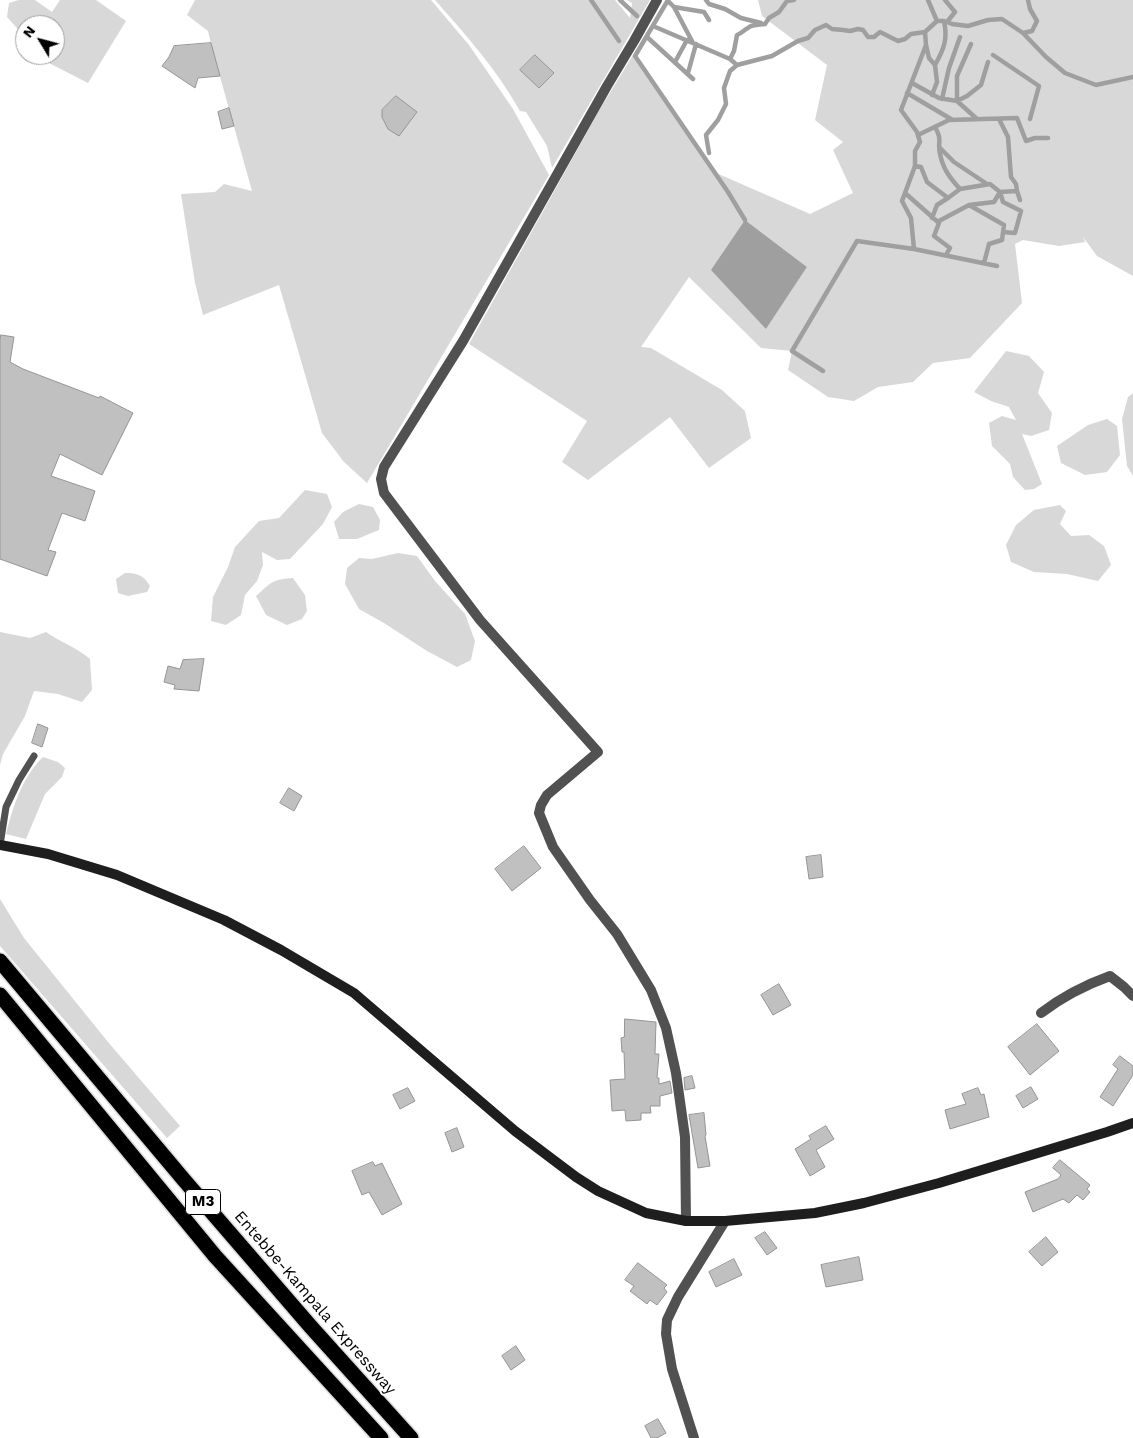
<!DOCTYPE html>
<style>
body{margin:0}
#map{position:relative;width:1133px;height:1438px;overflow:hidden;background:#fff;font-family:"Work Sans",sans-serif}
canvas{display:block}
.north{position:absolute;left:15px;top:15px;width:50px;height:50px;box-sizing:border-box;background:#fff;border:1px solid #999;border-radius:50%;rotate:307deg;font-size:14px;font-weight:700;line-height:20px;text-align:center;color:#000}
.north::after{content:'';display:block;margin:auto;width:18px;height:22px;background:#000;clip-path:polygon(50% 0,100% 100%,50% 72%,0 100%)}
</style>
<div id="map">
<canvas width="1133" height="1438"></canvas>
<div class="north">N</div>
</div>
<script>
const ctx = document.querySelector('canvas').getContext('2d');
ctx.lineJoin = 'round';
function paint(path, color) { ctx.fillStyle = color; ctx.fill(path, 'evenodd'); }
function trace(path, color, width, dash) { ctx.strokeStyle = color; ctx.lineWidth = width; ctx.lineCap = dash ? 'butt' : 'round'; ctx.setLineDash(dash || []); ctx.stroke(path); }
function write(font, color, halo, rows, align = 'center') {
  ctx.font = font + ' "Work Sans",sans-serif'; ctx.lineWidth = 4; ctx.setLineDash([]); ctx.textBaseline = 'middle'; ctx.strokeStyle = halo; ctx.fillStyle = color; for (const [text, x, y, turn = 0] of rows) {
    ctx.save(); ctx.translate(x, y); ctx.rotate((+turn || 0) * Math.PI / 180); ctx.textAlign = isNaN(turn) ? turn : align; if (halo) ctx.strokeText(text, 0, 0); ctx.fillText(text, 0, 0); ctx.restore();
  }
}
paint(new Path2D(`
 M19,0H35L52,12L60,0H96L126,21L88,83L45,61L40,55H55V25H25V37L7,17L9,3Z
 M195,0H431L469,45L513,109L549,175L367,483L344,462L322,433L279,285L203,315L195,283L181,194L215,192L224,184L252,191L212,48L208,31L187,15Z
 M435,0H615L630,18L632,3L627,0H650L552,168L547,146L526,112L520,111C497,70 466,35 435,0Z
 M758,0H1133V276L1097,256L1083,237L1085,242L1059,246L1023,240L1015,244L1022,303L970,358L933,363L913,382L878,387L854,401L828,397L788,370L792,351L761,348L689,277L641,347L651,348L722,390L745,411L751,438L709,468L670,417L588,480L562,462L587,421L469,344L600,109L633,55L714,172L810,214L853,193L833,150L843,142L815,120L827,65L762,16ZM745,220L807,267L766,329Z
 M1006,351L1029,356L1044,372L1038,393L1052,413L1049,430L1031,436L1022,434L1042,484L1034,489L1025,490L1013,477L1010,464L992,446L989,423L1002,416L1016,420L1009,407L991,401L974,392Z
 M1133,393V476L1127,466L1122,419L1128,397Z
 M1107,419L1117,426L1120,455L1107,472L1085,475L1061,463L1057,446L1088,425Z
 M305,490L327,494L332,507L323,524L290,559L277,560L262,552L263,565L257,581L245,595L241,615L226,625L211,621L213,597L228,567L235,547L259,521L279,518Z
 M359,504L373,507L380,520L379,530L357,539H339L334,522L343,512Z
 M1060,505L1066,511L1060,524L1071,536L1089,535L1104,546L1111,565L1098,581L1067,574L1034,572L1011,562L1006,545L1016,525L1034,510Z
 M398,553L417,556L435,581L465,614L475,641L471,660L457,667L427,651L384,623L359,609L345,584L347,568L359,558L372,559Z
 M125,573C138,573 143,575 150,586L147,592L128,596L118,593L116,579Z
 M293,578L305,595L307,611L302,619L287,625L266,615L256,596C271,583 272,579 293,578Z
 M0,632L30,638L46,632C60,642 76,647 90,659L92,690L82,702L58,694L34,691L25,716L3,754L0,765Z
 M43,757L58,762L65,768L62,777L45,794L26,839L6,834C13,807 22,777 43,757Z
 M0,899L24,938L108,1042L180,1126L167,1138L0,946Z`), '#d8d8d8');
paint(new Path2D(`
 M745,220L807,267L766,329L711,270Z`), '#9f9f9f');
trace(new Path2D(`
 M591,0L619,41
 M620,0L637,16
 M668,0L635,56L728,192L745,220
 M706,0L709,4L725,9L741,18L761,23
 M794,0L787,1L779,12L769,18L765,24C759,25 752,24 748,28C744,30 742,33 737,35L734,51L730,59L737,65L772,56L798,41L808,38L815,30L826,25L832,29L843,30L850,31L858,29L863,30L868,37H874L880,32L898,41L905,39L911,34L925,32L937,21H944L952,24L968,26L988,20L1002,19L1023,33L1046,57L1065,73L1096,85L1133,77
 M928,0L937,21
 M945,0L955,12L947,22
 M668,1L674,7L693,43
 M674,7L704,12L709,20
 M653,26L730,59
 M925,32L926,45L901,110L917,132L920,142L915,151V166L921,167L927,182L948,198
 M1023,33L1032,31L1037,21L1030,9L1028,0
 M647,37L693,79
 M971,44L957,76V101L967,96L981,85L988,62
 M926,45L929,58L935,65L937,82L932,95
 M993,55L1039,86L1030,119
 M675,62L687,40
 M935,65C944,49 948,39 944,21
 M688,73L696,44
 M912,83L939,98L957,101L977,119
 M907,93L951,119
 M942,99L949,68L960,37
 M1000,121L1008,137L1011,177L1016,184L1017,191L1020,200
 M918,135L949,120L1017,118L1026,141L1035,138H1048
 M940,148L954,162L987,184
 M709,153L706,135L718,120L726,104L724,88L730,71L737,65
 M915,166L905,193L939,223L934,236L950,248L946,255
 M960,189L990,184L1000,192L1017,191
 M1000,192L1003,202L1021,211L1015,233L1003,232
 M905,193L902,201L911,218L914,249
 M969,205L1004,225L1002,240L989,244L984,263
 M932,218L937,205L948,198L960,189C950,178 943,169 940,154C937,141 943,141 935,127
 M939,223V221L969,205L994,202L1000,192
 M823,371L792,351L857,241L914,249L997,266`), '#9f9f9f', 4.5);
const building = new Path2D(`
 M211,43L220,76L198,78L195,88L162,66L169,57L174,46Z
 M535,55L554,73L539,88L520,70Z
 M396,96L417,112L399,136L388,129L382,117V110Z
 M229,108L234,126L222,129L218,112Z
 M1,335L14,337L10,362L23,369L99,398L100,396L133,413L102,475L60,454L51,476L95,491L85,521L62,513L48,550L56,552L47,576L0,559V342Z
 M204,659L199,691L174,689L175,685L164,682L168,666L180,669L183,660Z
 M38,724L48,728L42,747L32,743Z
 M289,788L302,796L294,811L280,803Z
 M524,846L541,868L512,891L495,869Z
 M821,855L823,877L809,879L806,857Z
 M779,984L791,1005L773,1015L761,995Z
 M625,1019L656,1022L655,1054H659L657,1078H659V1084L670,1081L672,1093L660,1096V1106H650L651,1113H641V1120L626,1121L625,1110L612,1111L610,1080L625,1079L624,1052H622L621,1038L624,1037Z
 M1037,1024L1059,1051L1030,1075L1008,1047Z
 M1120,1056L1133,1066V1075L1113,1106L1100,1097L1118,1069L1113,1065Z
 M692,1076L695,1088L685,1090L684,1078Z
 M1031,1087L1038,1099L1023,1108L1016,1096Z
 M408,1088L415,1101L400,1109L393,1095Z
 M978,1088L981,1095L984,1094L989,1117L950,1129L945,1110L966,1104L962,1094Z
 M704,1113L706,1135L705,1136L710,1166L698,1168L689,1115Z
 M826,1126L834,1139L816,1150L825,1167L810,1176L795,1149L811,1139L809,1136Z
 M457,1128L464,1147L452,1152L445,1133Z
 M1060,1160L1090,1185L1087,1189L1090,1192L1083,1200L1077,1195L1069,1203L1063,1199L1033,1212L1025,1192L1058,1179L1061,1175L1053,1168Z
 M373,1162L375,1166L382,1163L402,1204L382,1215L369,1192L362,1195L352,1171Z
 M765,1232L777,1248L767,1255L755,1238Z
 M1046,1237L1058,1252L1042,1266L1029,1252Z
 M859,1257L863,1280L826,1287L821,1265Z
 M734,1259L742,1275L716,1287L709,1272Z
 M638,1263L667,1285L664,1288L667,1292L657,1305L650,1300L647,1304L630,1291L634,1286L625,1280Z
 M516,1346L525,1360L511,1370L502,1356Z
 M658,1419L666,1433L657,1438H651L645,1426Z`);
paint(building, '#c0c0c0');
trace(building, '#959595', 1);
const motorway = new Path2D(`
 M0,961L184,1180L311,1327L411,1438
 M0,995L215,1256L381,1438`);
trace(motorway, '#dbdbdb', 18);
trace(new Path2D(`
 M0,845L6,807L19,780L34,756`), '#515151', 7);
trace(new Path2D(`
 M657,0L634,41L607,86L463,341L384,467L381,479L384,493L480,620L598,752L547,795L541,805L539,813L553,847L590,900L617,934L651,990L666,1028L676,1073L685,1137L686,1221
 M1041,1013C1062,997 1085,985 1110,976L1124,987L1133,996
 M694,1438L672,1369L666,1334L667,1320L678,1297L725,1221`), '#515151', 10);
trace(new Path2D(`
 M0,845L48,854L117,875L224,920L281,950L354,993L515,1131L576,1177L598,1191L646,1213L686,1221H725L815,1213L864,1203L939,1183L1107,1132L1133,1123`), '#1e1e1e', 10);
trace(motorway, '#000', 15);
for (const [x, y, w] of [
 [203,1202,35]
]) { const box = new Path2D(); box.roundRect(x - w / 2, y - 12.5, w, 25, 4); ctx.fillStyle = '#fff'; ctx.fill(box); trace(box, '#000', 1); }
write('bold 15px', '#000', null, [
 ["M3",203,1202]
]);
write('16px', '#000', '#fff', [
 ["Entebbe-Kampala Expressway",315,1303,49]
]);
</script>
